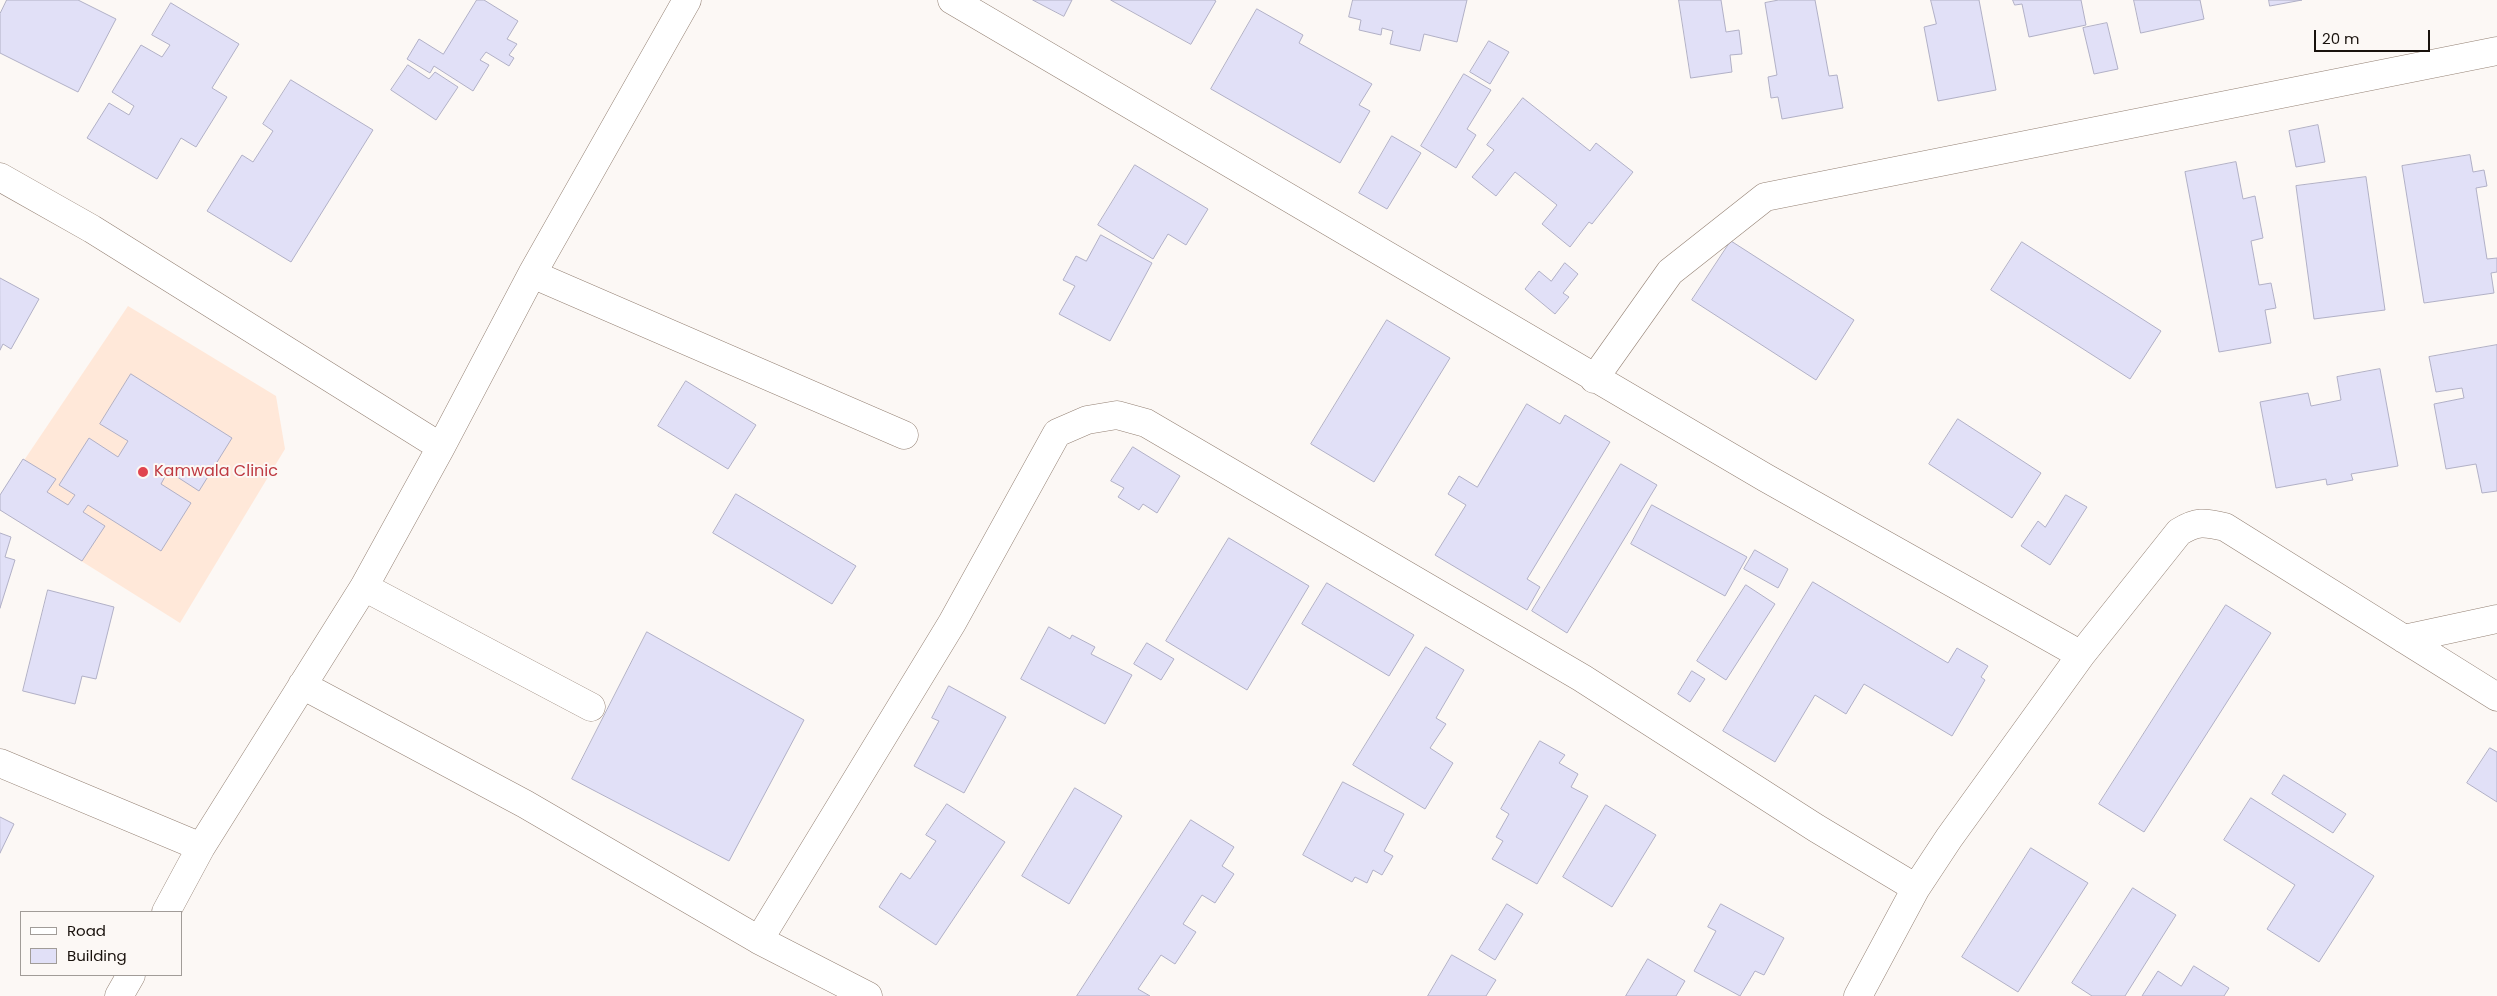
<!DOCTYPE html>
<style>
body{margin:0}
#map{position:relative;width:2497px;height:996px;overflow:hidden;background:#fcf8f5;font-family:Poppins,sans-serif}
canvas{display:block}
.legend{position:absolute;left:20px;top:911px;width:162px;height:65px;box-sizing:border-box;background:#fcf8f5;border:1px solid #a19c98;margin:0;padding:6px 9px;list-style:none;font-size:15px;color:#19120d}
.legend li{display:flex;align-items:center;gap:10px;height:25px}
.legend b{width:25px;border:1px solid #a19c98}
.scale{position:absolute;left:2314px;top:30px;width:116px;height:22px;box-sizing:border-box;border:2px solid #19120d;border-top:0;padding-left:6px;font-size:15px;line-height:18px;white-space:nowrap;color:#19120d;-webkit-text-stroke:4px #fcf8f5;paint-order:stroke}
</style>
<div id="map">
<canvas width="2497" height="996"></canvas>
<ul class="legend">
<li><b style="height:6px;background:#fff"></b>Road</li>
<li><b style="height:14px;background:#e1e0f7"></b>Building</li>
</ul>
<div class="scale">20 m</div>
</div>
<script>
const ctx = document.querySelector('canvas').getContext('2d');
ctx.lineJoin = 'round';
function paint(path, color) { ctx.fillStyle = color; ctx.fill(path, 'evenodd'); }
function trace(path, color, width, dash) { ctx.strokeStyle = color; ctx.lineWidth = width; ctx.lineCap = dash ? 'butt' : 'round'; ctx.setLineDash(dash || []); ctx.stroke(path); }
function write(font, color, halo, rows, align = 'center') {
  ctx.font = font + ' Poppins,sans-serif'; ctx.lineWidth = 4; ctx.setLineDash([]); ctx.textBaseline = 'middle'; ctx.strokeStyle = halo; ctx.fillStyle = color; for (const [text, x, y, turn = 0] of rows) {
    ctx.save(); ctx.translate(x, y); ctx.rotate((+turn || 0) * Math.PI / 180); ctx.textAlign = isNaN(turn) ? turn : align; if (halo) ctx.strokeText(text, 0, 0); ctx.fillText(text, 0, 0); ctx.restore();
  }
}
paint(new Path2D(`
 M128,306L276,396L285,449L180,623L0,510V496Z`), '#ffe8d9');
const building = new Path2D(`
 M7,0H78L116,19L78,92L0,53V14Z
 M477,0H484L518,21L507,39L517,44L509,55L514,58L509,66L486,52L480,60L489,65L473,91L434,66L430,73L407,59L419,39L443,54Z
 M1033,0H1072L1064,16Z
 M1111,0H1214L1216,1L1191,44Z
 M1353,0H1467L1457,42L1424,34L1420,51L1390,44L1393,31L1382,28L1381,35L1359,30L1361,20L1349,17Z
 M1679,0H1721L1726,32L1739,30L1742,54L1730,55L1732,72L1691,78Z
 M1779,0H1815L1829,76L1837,75L1843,108L1782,119L1778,97L1771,98L1768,77L1777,75L1765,3Z
 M1931,0H1979L1996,90L1938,101L1924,27L1936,24Z
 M2013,0H2081L2086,25L2029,37L2022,4L2015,5Z
 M2134,0H2200L2204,19L2141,33Z
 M2269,0H2302L2270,6Z
 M171,3L239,44L212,88L227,97L196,147L181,138L157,179L87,138L109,103L129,115L134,106L112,92L141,45L162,57L170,45L152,35Z
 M1257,9L1303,35L1299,43L1372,84L1359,105L1370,111L1340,163L1211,89Z
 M2107,23L2118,69L2094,74L2083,28Z
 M1489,41L1509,52L1490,84L1470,72Z
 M408,65L429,79L435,72L458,87L436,120L391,90Z
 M1464,74L1491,90L1467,129L1476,135L1456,168L1421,146Z
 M291,80L373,130L291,262L207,211L242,155L253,162L273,131L263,124Z
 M1523,98L1590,151L1596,143L1633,172L1592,224L1589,222L1570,247L1542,224L1557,205L1515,172L1496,196L1472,177L1494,150L1487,145Z
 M2318,125L2325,162L2296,167L2289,131Z
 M1392,136L1421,153L1387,209L1359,193Z
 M2470,155L2473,172L2484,170L2487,186L2476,188L2487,259L2497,258V272L2491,273L2494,293L2424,303L2402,166Z
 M2236,162L2243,199L2255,196L2263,238L2251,241L2259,285L2271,283L2276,308L2265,310L2271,343L2219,352L2185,172Z
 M1135,165L1208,209L1186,245L1168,234L1153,259L1098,225Z
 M2366,177L2385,310L2314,319L2296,186Z
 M1101,235L1152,263L1110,341L1059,314L1075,286L1063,280L1076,256L1086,261Z
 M1731,241L1854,320L1816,380L1692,300Z
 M2022,242L2161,331L2130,379L1991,290Z
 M1565,263L1578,274L1563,293L1569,297L1555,314L1525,289L1539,271L1551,281Z
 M0,278L39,299L11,349L3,344L0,350Z
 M1387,320L1450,358L1374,482L1311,444Z
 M2497,345V491L2482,493L2476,464L2446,469L2434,404L2464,398L2462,388L2436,392L2429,357Z
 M2380,369L2398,466L2351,474L2353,480L2327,485L2326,479L2276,488L2260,402L2308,393L2311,406L2341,400L2337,377Z
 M131,374L232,438L199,491L168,471L161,484L191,503L161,551L88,505L83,512L105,526L82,561L0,510V495L23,459L56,479L47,492L68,505L75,495L59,485L89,438L118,457L128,441L100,424Z
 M686,381L756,425L728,469L658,426Z
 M1527,404L1560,424L1565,415L1610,442L1527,579L1540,587L1527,610L1435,555L1466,505L1448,494L1459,476L1477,487Z
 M1958,419L2041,473L2012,518L1929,464Z
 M1133,447L1180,476L1157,513L1143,504L1139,510L1118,497L1124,488L1111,481Z
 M1621,464L1657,485L1567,633L1532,611Z
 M736,494L856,566L832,604L713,533Z
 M2066,495L2087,507L2050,565L2021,546L2038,521L2045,527Z
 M1652,505L1747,557L1725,596L1631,544Z
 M0,533L11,537L5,557L15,560L0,608Z
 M1229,538L1309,586L1247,690L1166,641Z
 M1755,550L1788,569L1778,588L1744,569Z
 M1813,582L1948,663L1957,648L1988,666L1981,677L1985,680L1952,736L1864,684L1846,714L1815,695L1775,762L1723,731Z
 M1327,583L1414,635L1389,676L1302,624Z
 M1746,585L1775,604L1726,680L1697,661Z
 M48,590L114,607L96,679L82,676L75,704L23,691Z
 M2226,605L2271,633L2144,832L2099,804Z
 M1049,627L1070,639L1072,635L1095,647L1091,654L1132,675L1105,724L1021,679Z
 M647,632L804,720L729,861L572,779Z
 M1147,643L1174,659L1161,680L1134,664Z
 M1426,647L1464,670L1436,718L1446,724L1430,748L1453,763L1425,809L1353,765Z
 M1692,671L1705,679L1690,702L1678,694Z
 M949,686L1006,717L964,793L914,766L939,721L932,718Z
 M1540,741L1565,755L1559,763L1578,774L1571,787L1588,796L1537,884L1492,859L1503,841L1496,837L1509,814L1501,809Z
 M2490,748L2497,752V802L2467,783Z
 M2284,775L2346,814L2333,833L2272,794Z
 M1343,782L1404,814L1384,851L1393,856L1382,875L1373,870L1367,883L1355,877L1352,882L1303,855Z
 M1075,788L1122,816L1069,904L1022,876Z
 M2251,798L2374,876L2319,962L2267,929L2295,885L2224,840Z
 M947,804L1005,842L936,945L879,907L901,873L910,879L936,841L926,835Z
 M1606,805L1656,835L1612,907L1563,877Z
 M0,817L14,824L0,853Z
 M1191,820L1234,847L1222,866L1234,874L1215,903L1202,895L1183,924L1196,932L1175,964L1161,955L1138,989L1150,996H1077Z
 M2031,848L2088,883L2018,992L1962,957Z
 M2133,888L2176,915L2125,996H2092L2072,983Z
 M1507,904L1523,914L1495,960L1479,950Z
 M1721,904L1784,938L1764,975L1755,971L1740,996L1694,971L1716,931L1708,927Z
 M1452,955L1496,980L1486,996H1428Z
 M1648,959L1685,981L1676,996H1626Z
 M2194,966L2229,988L2224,996H2142L2158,971L2181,986Z`);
paint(building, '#e1e0f7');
trace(building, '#b1b0c6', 1);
const minor = new Path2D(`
 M952,0L1766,478L2081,655
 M0,177L92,229L441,447
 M532,274L904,435
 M1594,379L1670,272L1765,197L2497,51
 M364,587L591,707
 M2404,639L2497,619
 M302,685L525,804L759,940L868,996
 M0,763L201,847
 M166,912L201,847L364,587L441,447L532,274L687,0
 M759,940L952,623L1057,433L1087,420L1117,415L1146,423L1582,678L1816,828L1916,888
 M119,996L131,975
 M1858,996L1916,888L1949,838L2081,655L2179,532C2197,521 2204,522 2225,527L2497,697`);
trace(minor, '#948174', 29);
trace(minor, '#fff', 28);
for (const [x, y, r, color] of [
 [143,472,6,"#e0444e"]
]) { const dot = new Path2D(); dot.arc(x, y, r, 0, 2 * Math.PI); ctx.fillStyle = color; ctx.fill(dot); trace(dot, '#fcf8f5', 2); }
write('16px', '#be3a42', '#fcf8f5', [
 ["Kamwala Clinic",154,472]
], 'left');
</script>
